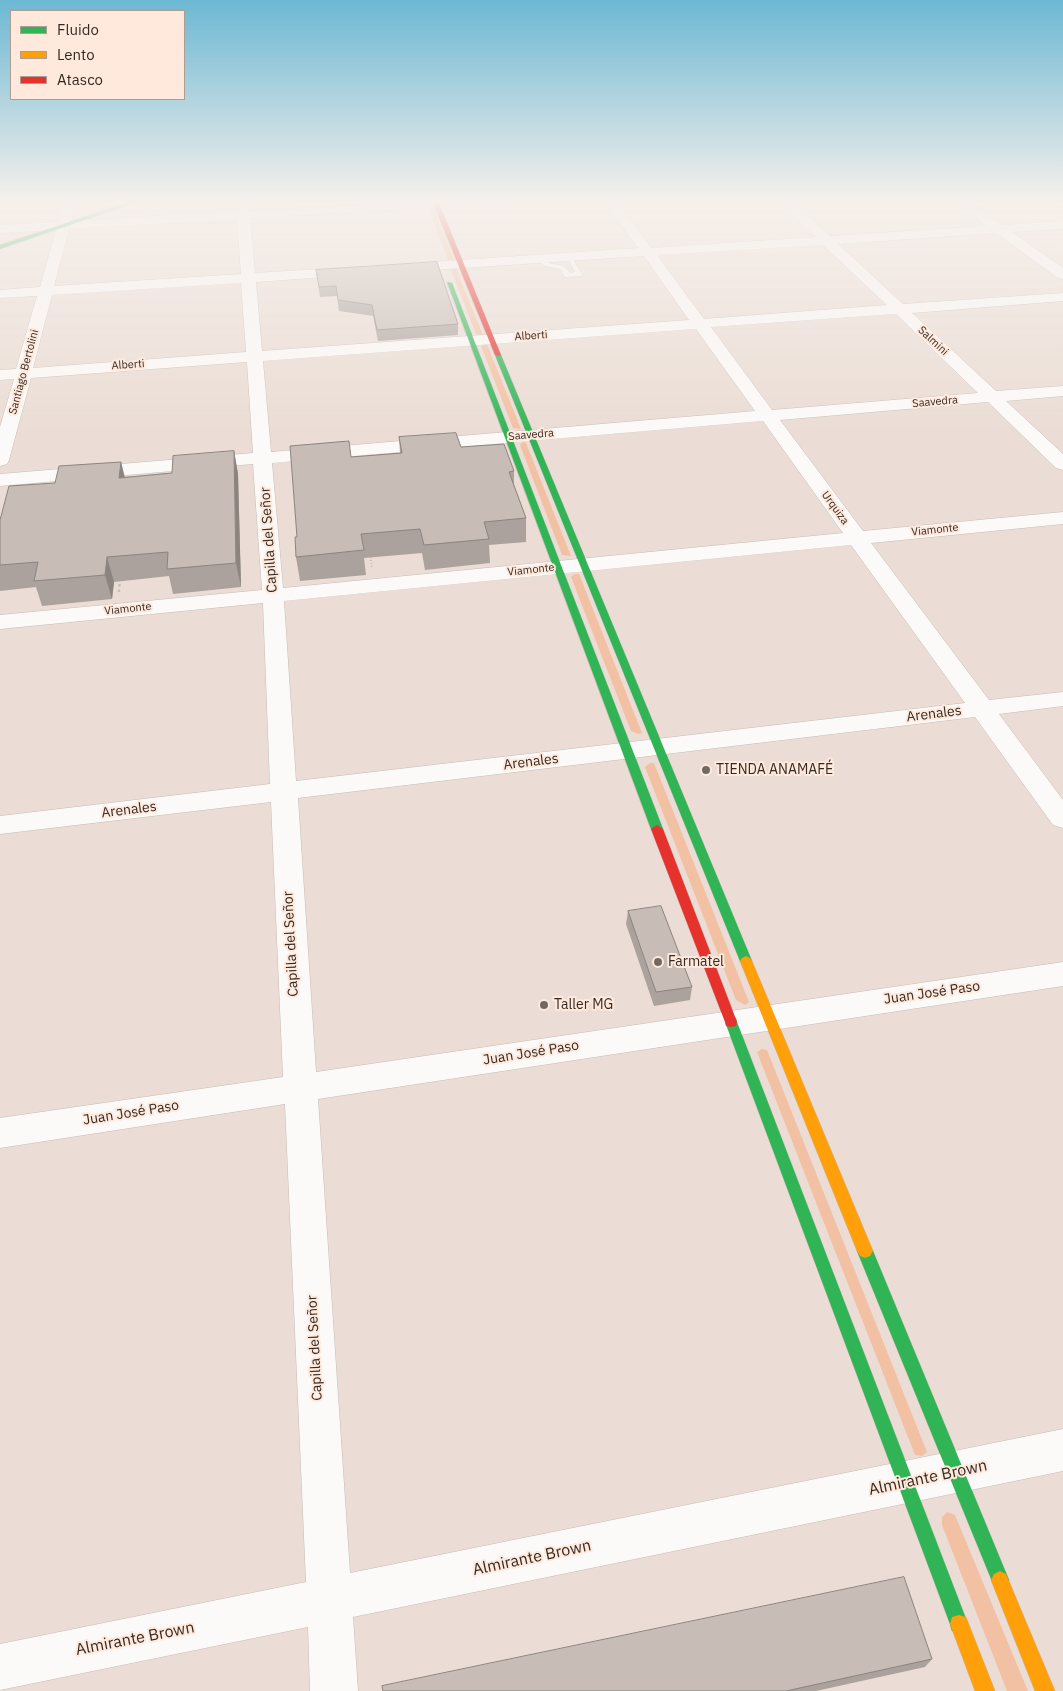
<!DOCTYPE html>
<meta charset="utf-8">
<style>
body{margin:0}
#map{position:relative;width:1063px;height:1691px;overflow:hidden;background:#ebddd5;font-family:"IBM Plex Sans",sans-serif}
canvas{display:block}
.legend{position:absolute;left:10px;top:10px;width:175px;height:90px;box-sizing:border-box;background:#ffe9dc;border:1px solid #ae9d92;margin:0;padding:6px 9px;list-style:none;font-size:15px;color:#342a24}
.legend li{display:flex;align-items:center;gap:10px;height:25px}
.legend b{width:25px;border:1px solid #ae9d92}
</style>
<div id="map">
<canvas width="1063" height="1691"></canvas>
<ul class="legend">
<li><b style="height:6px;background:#30b455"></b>Fluido</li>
<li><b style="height:6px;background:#ff9f0a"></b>Lento</li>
<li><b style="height:6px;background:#e5322d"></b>Atasco</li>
</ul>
</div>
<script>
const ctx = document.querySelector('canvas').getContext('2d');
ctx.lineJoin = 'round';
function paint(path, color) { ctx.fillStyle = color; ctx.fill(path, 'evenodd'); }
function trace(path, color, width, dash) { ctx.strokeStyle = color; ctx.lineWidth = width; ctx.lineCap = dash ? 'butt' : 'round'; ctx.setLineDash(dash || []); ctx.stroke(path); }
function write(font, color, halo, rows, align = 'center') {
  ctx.font = font + ' "IBM Plex Sans",sans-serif'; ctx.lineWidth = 4; ctx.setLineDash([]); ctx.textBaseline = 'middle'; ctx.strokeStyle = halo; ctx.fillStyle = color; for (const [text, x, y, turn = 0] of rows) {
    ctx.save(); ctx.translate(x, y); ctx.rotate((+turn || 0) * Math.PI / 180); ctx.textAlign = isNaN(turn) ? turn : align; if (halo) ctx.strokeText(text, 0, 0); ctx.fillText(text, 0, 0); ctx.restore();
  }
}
paint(new Path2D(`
 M433,207L454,260H448L428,208Z
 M456,268L483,335L476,334L451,270Z
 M487,344L521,429L513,428L481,346Z
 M523,442L526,443L571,556L562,555L520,445Z
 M575,574H579L642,733L638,734L631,731L571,577Z
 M650,763H654L749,1002L745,1005L736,1000L645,767Z
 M762,1049L767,1050L927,1452L922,1456L915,1455L757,1052Z
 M947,1512L955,1515L1028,1691H1007L942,1525V1517Z`), '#f2c0a2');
const lane = new Path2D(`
 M567,256H571L583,276L565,277L560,269L545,266L537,259L542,258L549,263L564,266L570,273L575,272Z`);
const street = new Path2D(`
 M65,198H77L71,221L237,211L236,198H248L249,211L473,198H541L535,202L250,218L255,273L353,267L360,271L353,275L256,282L262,351L689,320L644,256L401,272L394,268L401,264L638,248L602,198H614L651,248L816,237L776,198H789L830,236L986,226L950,198H964L1002,225L1063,221V229L1012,232L1063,268V279L1058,278L996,233L838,244L903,304L1063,293V301L912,313L996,391L1063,386V396L1006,401L1063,454V470L1056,468L988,402L780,420L863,531L1063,512V524L871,543L989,700L1063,692V706L999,714L1063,800V828L1053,825L975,717L298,798L316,1072L1063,962V986L318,1099L350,1573L1063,1429V1471L353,1617L358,1691H310L308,1627L0,1690V1644L306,1582L285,1104L0,1148V1118L283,1077L271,802L0,834V816L270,784L263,603L0,629V615L262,590L253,464L0,486V474L253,453L247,362L31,378L9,460L7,464L0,466V427L14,379L0,380V370L16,369L37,296L0,298V290L40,287L56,230L0,233V225L58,222ZM237,219L241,274L54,286L69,229ZM823,245L887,305L704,319L657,255ZM241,283L246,352L33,368L52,295ZM896,314L978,393L772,410L711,327ZM696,329L755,411L271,452L263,361ZM763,421L843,533L283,588L272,463ZM851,545L965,703L296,781L284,601Z
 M138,198H178C172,204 144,205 138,198Z`);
const fast = new Path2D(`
 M141,198H149L0,249V245Z
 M447,282L452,283L663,829L661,832L657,833L651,829Z
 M498,353L501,355L752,961L750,964H742L740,961L495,355Z
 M731,1017L736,1018L737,1022L968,1624L966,1631L959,1633L952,1631L950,1624L725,1022L726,1018Z
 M865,1244L870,1246L873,1251L1009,1580L1006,1586L1000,1589L994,1586L857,1251L860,1246Z`);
const slow = new Path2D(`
 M746,956L750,958L752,961L873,1251L870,1256L865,1258L860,1256L857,1251L740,961L742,958Z
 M1000,1571L1006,1574L1055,1691H1035L991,1580L994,1574Z
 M959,1615L966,1617L995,1691H975L950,1624L952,1617Z`);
const jam = new Path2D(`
 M431,198H437L501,355L500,356L495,355Z
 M657,825L663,829L737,1022L736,1026L731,1027L726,1026L725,1022L651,829Z`);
trace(lane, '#c6bbb4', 1);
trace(street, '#c6bbb4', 1);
trace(fast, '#c6bbb4', 1);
trace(slow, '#c6bbb4', 1);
trace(jam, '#c6bbb4', 1);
trace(new Path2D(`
 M370,554L372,567`), '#c6c1be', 2, [1, 2]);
trace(new Path2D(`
 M119,592L120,578`), '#c6c1be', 2.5, [2.5, 3]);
paint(lane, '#fcfaf9');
paint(street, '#fcfaf9');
paint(fast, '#30b455');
paint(slow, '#ff9f0a');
paint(jam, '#e5322d');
paint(new Path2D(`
 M316,270L458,324V335L378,341L373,316L339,311L337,296L320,297Z
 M399,437L461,447L514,471V485L526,518V542L489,545L490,563L425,570L422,553L364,558L366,575L300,581L296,557L297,537L351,457L400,453Z
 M234,451L238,474L241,587L173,594L169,576L114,582L112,599L42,606L36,587L0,591V520L121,462L125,477L172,473Z
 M628,911L692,987L690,1000L654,1006L626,924Z
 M932,1659L925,1667L816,1691H383Z`), '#aba29d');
paint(new Path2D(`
 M234,451L238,474L241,587L236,563Z
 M121,462L126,485L119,478Z
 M107,557L114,582L112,599L105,575Z`), '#8b847f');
const building = new Path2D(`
 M437,262L458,324L377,330L372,305L338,300L336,286L319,287L316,270Z
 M456,433L461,447L504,444L514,471L509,472L526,518L484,522L489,539L424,545L420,529L361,534L364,550L296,557L295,537H297L290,446L349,441L351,457L402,453L399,437Z
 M234,451L236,563L167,569L168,552L107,557L105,575L34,581L38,562L0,565V520L9,486L55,483L59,466L121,462L119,478L172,473L173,456Z
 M661,906L692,987L656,992L628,911Z
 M904,1577L932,1659L786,1691H383L382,1686Z`);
paint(building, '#c7bcb6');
trace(building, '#8b847f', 1);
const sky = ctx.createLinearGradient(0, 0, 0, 435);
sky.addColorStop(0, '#6cb8d3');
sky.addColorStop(0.46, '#f6f0ec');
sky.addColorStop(1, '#f6f0ec00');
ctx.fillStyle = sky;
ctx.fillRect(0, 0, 1063, 435);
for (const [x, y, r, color] of [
 [706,770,5,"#746962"],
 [658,962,5,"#746962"],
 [544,1005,5,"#746962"]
]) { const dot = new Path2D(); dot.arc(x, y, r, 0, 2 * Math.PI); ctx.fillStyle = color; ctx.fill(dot); trace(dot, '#ffe9dc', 2); }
write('11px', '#342a24', '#ffe9dc', [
 ["Alberti",531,336,-4],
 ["Salmini",933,341,43],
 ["Alberti",128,365,-4],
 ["Santiago Bertolini",24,372,-75],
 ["Saavedra",935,402,-5],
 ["Saavedra",531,435,-5],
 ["Urquiza",835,508,54],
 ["Viamonte",935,530,-6],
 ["Viamonte",531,570,-6],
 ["Viamonte",128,609,-6]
]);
write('14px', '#342a24', '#ffe9dc', [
 ["Capilla del Señor",269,540,-94],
 ["Arenales",934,714,-7],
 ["Arenales",531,762,-7],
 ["Arenales",129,810,-7],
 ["Capilla del Señor",291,944,-93],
 ["Juan José Paso",932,993,-8],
 ["Juan José Paso",531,1053,-9],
 ["Juan José Paso",131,1113,-9],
 ["Capilla del Señor",315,1348,-93]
]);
write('14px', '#342a24', '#ffe9dc', [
 ["TIENDA ANAMAFÉ",716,770],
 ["Farmatel",668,962],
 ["Taller MG",554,1005]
], 'left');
write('16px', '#342a24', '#ffe9dc', [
 ["Almirante Brown",928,1478,-12],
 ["Almirante Brown",532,1558,-12],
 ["Almirante Brown",135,1639,-11]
]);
</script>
